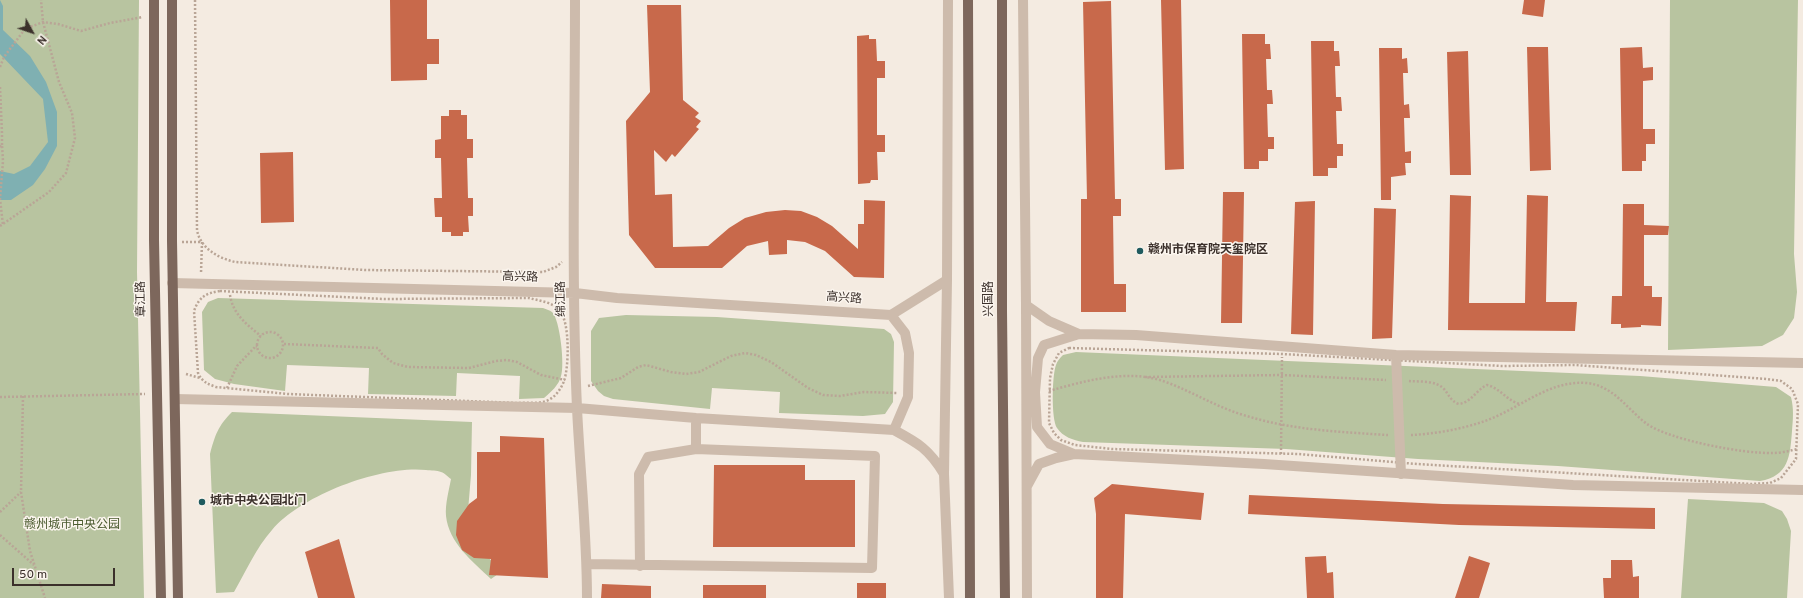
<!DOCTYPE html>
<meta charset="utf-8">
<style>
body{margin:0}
#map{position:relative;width:1803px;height:598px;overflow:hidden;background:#f4ebe1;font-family:Overpass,sans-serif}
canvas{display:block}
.north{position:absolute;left:12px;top:12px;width:40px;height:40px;-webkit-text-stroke:3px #fbf5ee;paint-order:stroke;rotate:130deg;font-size:11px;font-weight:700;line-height:16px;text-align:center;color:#3b302b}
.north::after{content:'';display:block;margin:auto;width:14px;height:18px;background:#3b302b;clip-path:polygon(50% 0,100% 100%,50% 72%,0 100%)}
.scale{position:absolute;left:12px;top:568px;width:103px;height:18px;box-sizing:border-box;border:2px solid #3b302b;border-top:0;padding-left:5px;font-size:12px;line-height:14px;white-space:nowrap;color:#3b302b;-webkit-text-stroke:3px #fbf5ee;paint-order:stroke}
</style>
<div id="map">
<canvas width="1803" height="598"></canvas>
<div class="north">N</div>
<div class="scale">50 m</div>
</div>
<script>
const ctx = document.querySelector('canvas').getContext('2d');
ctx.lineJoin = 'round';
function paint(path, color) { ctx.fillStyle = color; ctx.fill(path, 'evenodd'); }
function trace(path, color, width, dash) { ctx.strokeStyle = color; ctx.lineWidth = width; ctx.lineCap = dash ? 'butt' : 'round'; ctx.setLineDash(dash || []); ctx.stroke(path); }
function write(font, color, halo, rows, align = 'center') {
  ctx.font = font + ' Overpass,"Noto Sans SC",sans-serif'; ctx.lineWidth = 3; ctx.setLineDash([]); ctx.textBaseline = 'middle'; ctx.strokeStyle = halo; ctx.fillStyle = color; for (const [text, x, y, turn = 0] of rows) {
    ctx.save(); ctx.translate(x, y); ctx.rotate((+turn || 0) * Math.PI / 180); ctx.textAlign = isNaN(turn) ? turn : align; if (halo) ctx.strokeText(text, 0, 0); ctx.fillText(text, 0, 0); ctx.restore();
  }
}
paint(new Path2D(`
 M0,0H139L137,272L144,598H0Z
 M1670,0H1798L1794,254L1797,292L1794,318L1783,335L1762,346L1668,350Z
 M218,298L543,308C545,309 550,310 552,312C560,319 565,366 561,376C559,385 551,392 544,398L519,399L520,376L457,373L456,396L368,394L369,368L287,365L285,391L234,384L215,379L204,370L202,312L208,302Z
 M626,315L717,317L884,329L891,334L894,342L893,402L885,414L863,416L779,413L780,392L712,388L710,409L613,399L604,396L598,391L591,381V331L599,318Z
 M1076,352L1640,376L1776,387L1791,397C1794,409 1793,419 1792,431C1790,456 1789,476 1760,481L1558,466L1418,459L1286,449L1083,442C1073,440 1063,437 1057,428C1051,419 1052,375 1056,365C1057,361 1060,358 1063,355Z
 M232,412L472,422L471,475L468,511L489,558L501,572L491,579C472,561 449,543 446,516C445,504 449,490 451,479C448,477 445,473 441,472C437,470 431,471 426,470C382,465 301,495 272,530C256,548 246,571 234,592L216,593L210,454C215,435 218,426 232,412Z
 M1688,499L1764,503L1782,511L1787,519L1791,531L1787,598H1681Z`), '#b8c4a0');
paint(new Path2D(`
 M0,0L3,6V30L30,56L46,82L57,112V146L45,169L33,185L11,200H0V171L14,174L30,166L48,142L43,99L0,54Z`), '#7fb0b2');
paint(new Path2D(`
 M390,0H427V39H439V64H427V80L391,81Z
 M1161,0H1181L1184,169L1165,170Z
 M1524,0H1545L1543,17L1522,14Z
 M1111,1L1115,199H1121V216H1113L1114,284H1126V312H1081V199H1087L1083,2Z
 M647,5H681L683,100L699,113L695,117L701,121L696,127L699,129L675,157L672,154L666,162L654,150L655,195L672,194L673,247L708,246L729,228L745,218L766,212L785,210L801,211L817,217L832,226L858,249V224H864V200L885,201L884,278L854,277L825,251L805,242L787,240V254L769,255L768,241L747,246L722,268H655L629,235L626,121L650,92Z
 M1242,34H1265V44H1270L1271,59H1266L1267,90H1272L1273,104H1267L1268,137H1274V149H1268V161H1259V169H1244Z
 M869,35V39H876L877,61H885V78H877V135H885V152H877L878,180H871L870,183L858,184L857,36Z
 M1311,41H1334V51H1339L1340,66H1335L1336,97H1341L1342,111H1336L1337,144H1343V156H1337V168H1328V176H1313Z
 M1527,47H1548L1551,170L1530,171Z
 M1642,47L1643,68L1653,67V80L1643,81V129H1655V144H1646V161H1642V171H1622L1620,48Z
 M1379,48H1402V59L1407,58L1408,73H1403L1404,105L1409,104L1410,118H1404L1405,152L1411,151V163H1405L1406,175L1391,177V200H1381Z
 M1468,51L1471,175H1450L1447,52Z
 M449,110H461V115H467V139H473V158H467L468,198H473V216H468L469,232H463V236H451V232H442V217H435L434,198H442L441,158H435V140L441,139V116H449Z
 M293,152L294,222L261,223L260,153Z
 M1223,192H1244L1242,323H1221Z
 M1450,195L1471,196L1469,303H1525L1527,195L1548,196L1546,302H1577L1575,331L1448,330Z
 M1315,201L1313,335L1291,334L1295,202Z
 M1623,204H1644V225L1669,226L1668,235H1644V286H1652V297H1662L1661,326L1641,325V327L1621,328V324H1611L1612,296H1622Z
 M1374,208L1396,209L1392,338L1372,339Z
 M500,436L544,438L548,578L489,575L491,559L474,558L462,550L456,535L457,521L469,504L477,498V452H500Z
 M714,465H805V480H855V547H713Z
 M1112,484L1204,493L1201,520L1125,514L1123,598H1096V514L1094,498Z
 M1249,495L1443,504L1655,508V529L1459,525L1248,514Z
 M339,539L355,598H318L305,552Z
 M1326,556L1327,573L1333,572L1334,598H1307L1305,557Z
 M1469,556L1490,563L1479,598H1455Z
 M1611,560H1632L1633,577L1639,576V598H1604L1603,578H1611Z
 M857,583H886V598H857Z
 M602,584L651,586V598H601Z
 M703,585H766V598H703Z`), '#c8694b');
trace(new Path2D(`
 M195,0L197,230C200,248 218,258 235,262L365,270L543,272L556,267L562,262
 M0,67L4,57L25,29L43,22L58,24L81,31L110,23L143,17
 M0,87L2,133H0
 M2,145V133
 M0,147L2,145L3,161L0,199L3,225
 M0,226L49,192L66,173L75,138L72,113L59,82L43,22L41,0
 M182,242H202L201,273
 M220,291L384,299L529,298C540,301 553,302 560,311C570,323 569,367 564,381C561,389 555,398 546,401C538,404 526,402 518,403L288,394L216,387C208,384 202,382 198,373L194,311C199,297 206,293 220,291Z
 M230,295C233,314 246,324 261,336
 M257 345a13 13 0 1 1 26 0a13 13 0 1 1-26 0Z
 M284,344L378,348L382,354L393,363L408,367L469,368L496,361L507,360L517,362L541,375L565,380
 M1069,348L1282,354L1502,366L1575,365L1767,379L1781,381L1792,389L1798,404L1796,459L1781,478L1770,483L1751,484L1417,464L1298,454L1112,449L1075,445L1061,440L1054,433L1049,423L1050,378L1053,364L1059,353Z
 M186,374L200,378
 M1145,377L1282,375L1386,380
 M1409,381C1420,382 1434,380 1443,388C1449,394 1450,401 1459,404C1472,402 1476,390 1487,385C1500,388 1507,401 1520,404
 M588,386L621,378L638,367L646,365L671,372L686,374L699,372L731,356L745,353L756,355L771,362L808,388L823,395L840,396L864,392L897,393
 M227,388L237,366L256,346L257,347
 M1049,391C1084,381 1127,369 1163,381C1192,391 1217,408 1247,416C1291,430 1342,432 1388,435
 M23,396L21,492L30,551L45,598
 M0,397L145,394
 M1411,435C1435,434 1462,429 1485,421C1519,409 1549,380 1586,383C1613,385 1627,409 1647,424C1670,440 1744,454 1773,453C1781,453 1789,451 1797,449
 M1281,454L1282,357
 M0,512L21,492
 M0,535L34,565`), '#b9a596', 2.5, [2, 2]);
trace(new Path2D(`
 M575,0C575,136 571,272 577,408C580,471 587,534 587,598
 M948,0L947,280L944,474L949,598
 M1023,0L1026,305L1027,598
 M172,283L575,293L617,298L891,315
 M1026,305L1049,321L1079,334L1136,335L1396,355L1803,363
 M891,315L947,280
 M1396,355L1401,474
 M175,399L577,408L696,418L894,430L908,397L909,353L905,333L891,315
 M894,430C918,443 929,449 944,474
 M696,449V418
 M1074,454L1050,444L1037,427L1035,392L1038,358L1044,345L1079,334
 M1027,486L1039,464L1056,458L1074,454L1264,464L1573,485L1803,490
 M587,564L872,568L875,456L696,449L648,457L639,474L640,566`), '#cdbbac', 10);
trace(new Path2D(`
 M154,0V240L161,598
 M172,0V241L178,598
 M968,0L970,598
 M1002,0V311L1005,598`), '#7d675c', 10);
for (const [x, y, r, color] of [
 [1140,251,4,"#1f5a5e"],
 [202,502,4,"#1f5a5e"]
]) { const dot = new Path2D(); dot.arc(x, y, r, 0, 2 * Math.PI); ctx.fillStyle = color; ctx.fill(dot); trace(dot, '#fbf5ee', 1.5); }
write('bold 12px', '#3b302b', '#fbf5ee', [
 ["赣州市保育院天玺院区",1148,251],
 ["城市中央公园北门",210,502]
], 'left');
write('12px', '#3b302b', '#fbf5ee', [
 ["高兴路",520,278,2],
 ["章江路",142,299,-91],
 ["绵江路",562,299,-91],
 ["高兴路",844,299,4],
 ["兴国路",990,299,-90]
]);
write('12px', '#4a5a2e', '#fbf5ee', [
 ["赣州城市中央公园",72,526]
]);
</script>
